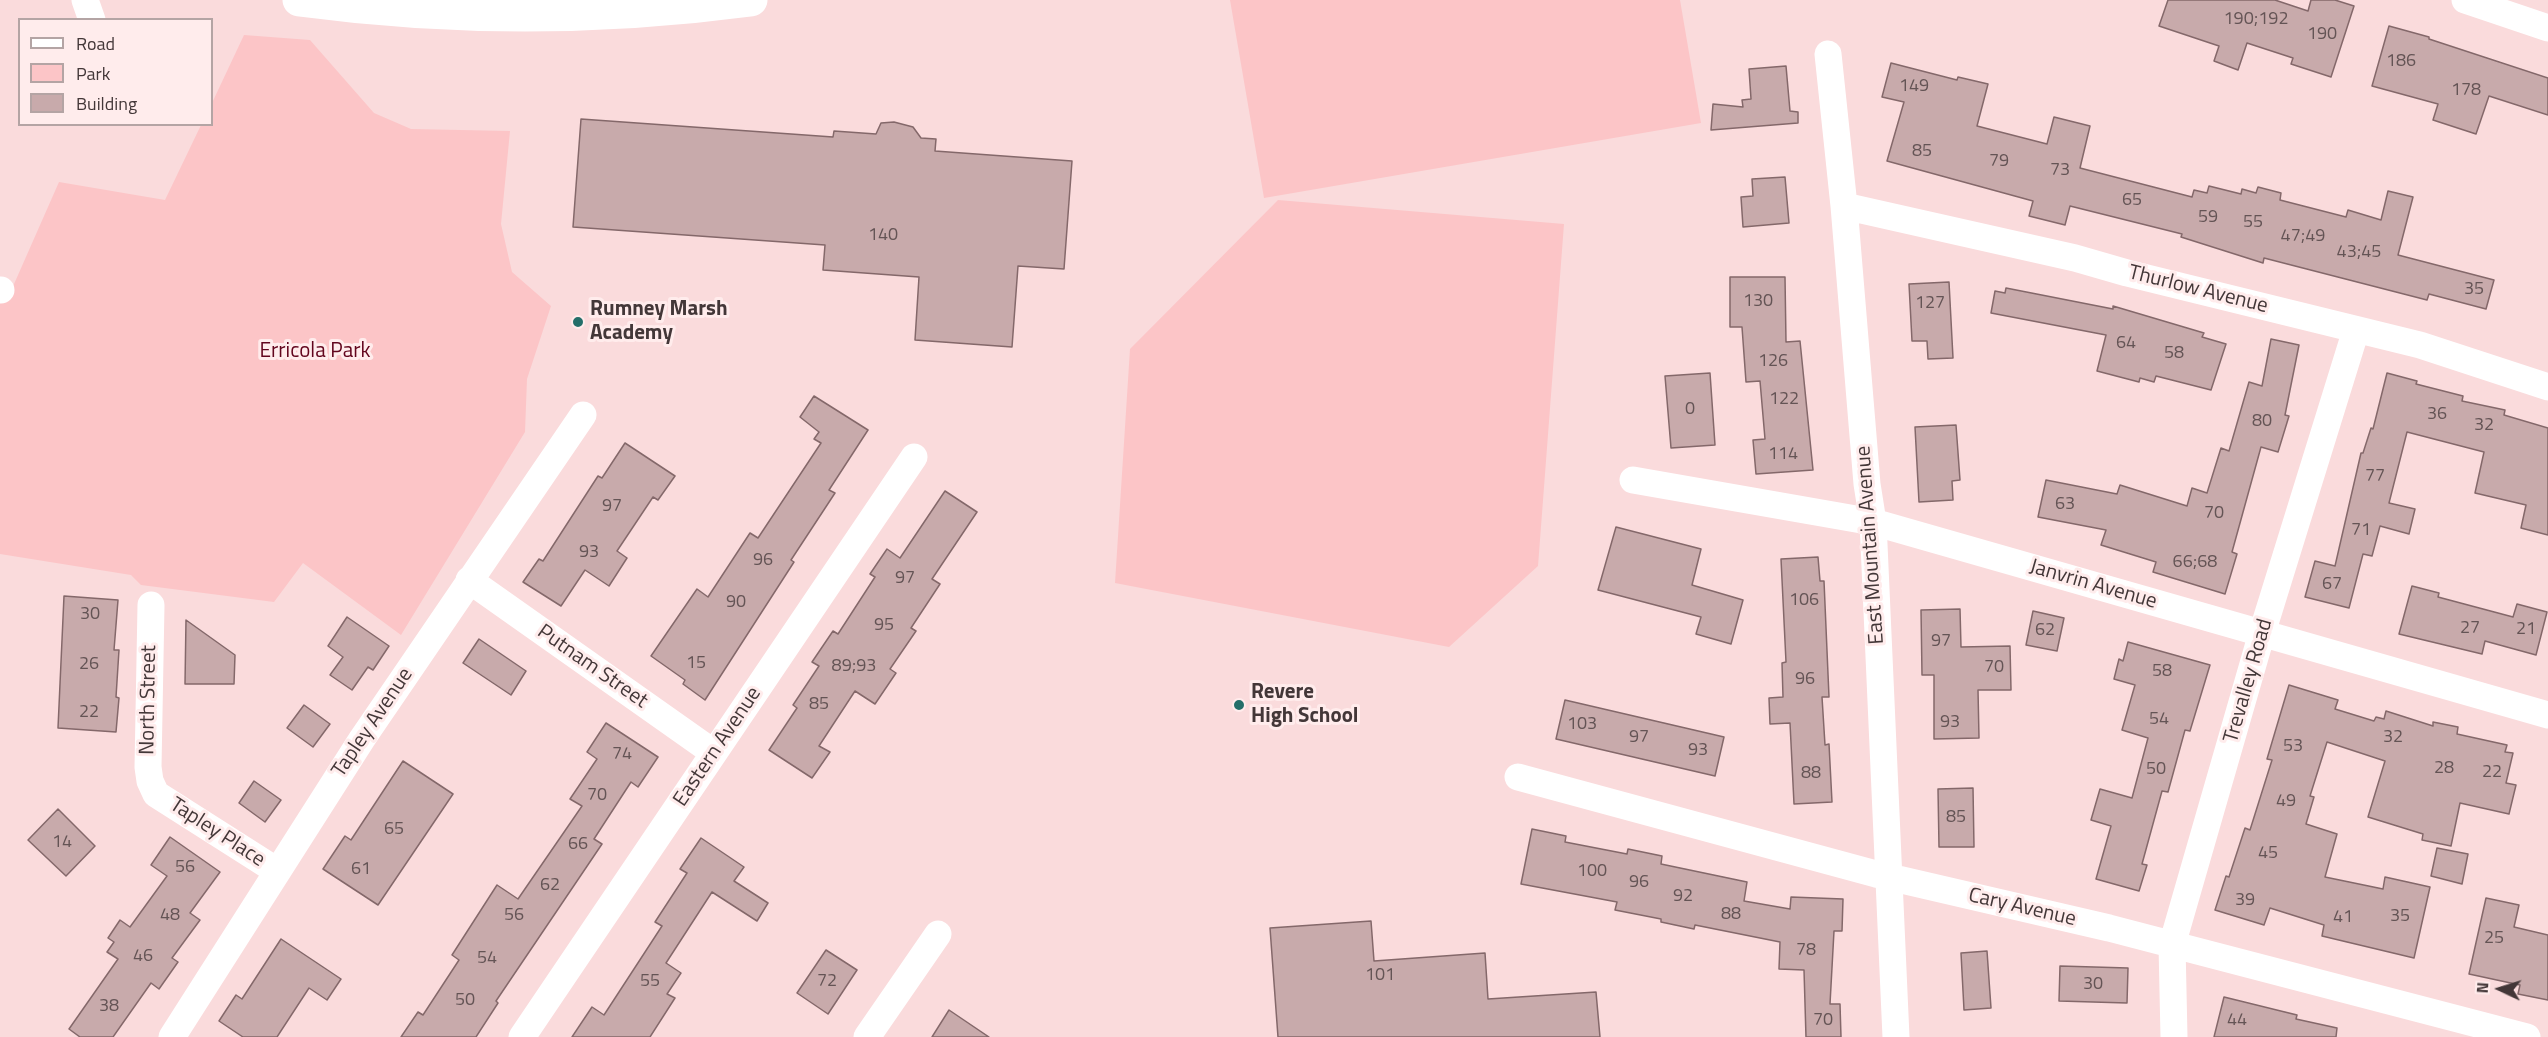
<!DOCTYPE html>
<style>
body{margin:0}
#map{position:relative;width:2548px;height:1037px;overflow:hidden;background:#fadbdc;font-family:"Titillium Web",sans-serif}
canvas{display:block}
.legend{position:absolute;left:18px;top:18px;width:195px;height:108px;box-sizing:border-box;background:#ffecec;border:2px solid #b4a4a4;margin:0;padding:8px 10px;list-style:none;font-size:18px;color:#433738}
.legend li{display:flex;align-items:center;gap:12px;height:30px}
.legend b{width:30px;border:2px solid #b4a4a4}
.north{position:absolute;left:2470px;top:959px;width:60px;height:60px;-webkit-text-stroke:4px #ffecec;paint-order:stroke;rotate:274deg;font-size:16px;font-weight:700;line-height:24px;text-align:center;color:#433738}
.north::after{content:'';display:block;margin:auto;width:21px;height:27px;background:#433738;clip-path:polygon(50% 0,100% 100%,50% 72%,0 100%)}
</style>
<div id="map">
<canvas width="2548" height="1037"></canvas>
<ul class="legend">
<li><b style="height:8px;background:#fff"></b>Road</li>
<li><b style="height:16px;background:#fcc5c7"></b>Park</li>
<li><b style="height:16px;background:#c8aaab"></b>Building</li>
</ul>
<div class="north">N</div>
</div>
<script>
const ctx = document.querySelector('canvas').getContext('2d');
ctx.lineJoin = 'round';
function paint(path, color) { ctx.fillStyle = color; ctx.fill(path, 'evenodd'); }
function trace(path, color, width, dash) { ctx.strokeStyle = color; ctx.lineWidth = width; ctx.lineCap = dash ? 'butt' : 'round'; ctx.setLineDash(dash || []); ctx.stroke(path); }
function write(font, color, halo, rows, align = 'center') {
  ctx.font = font + ' "Titillium Web",sans-serif'; ctx.lineWidth = 6; ctx.setLineDash([]); ctx.textBaseline = 'middle'; ctx.strokeStyle = halo; ctx.fillStyle = color; for (const [text, x, y, turn = 0] of rows) {
    ctx.save(); ctx.translate(x, y); ctx.rotate((+turn || 0) * Math.PI / 180); ctx.textAlign = isNaN(turn) ? turn : align; if (halo) ctx.strokeText(text, 0, 0); ctx.fillText(text, 0, 0); ctx.restore();
  }
}
paint(new Path2D(`
 M1230,0H1680L1701,123L1264,198Z
 M244,35L310,40L374,113L411,129L510,131L501,224L512,272L551,306L527,379L525,432L401,635L303,563L274,602L141,585L131,575L0,554V302L7,300L59,182L165,200L201,125L212,124V103Z
 M1278,200L1564,224L1538,566L1449,647L1115,583L1130,349Z`), '#fcc5c7');
const building = new Path2D(`
 M2168,0H2275L2308,11L2311,0H2335L2354,6L2331,77L2291,64L2293,58L2247,43L2238,70L2214,61L2219,46L2159,26Z
 M2389,26L2429,37V39L2548,78V115L2489,96L2476,134L2433,120L2438,104L2372,86Z
 M1891,63L1957,80L1958,77L1988,84L1977,126L2047,144L2054,117L2090,126L2080,168L2192,197L2194,190L2207,193L2209,186L2241,194L2242,189L2256,193L2258,187L2281,193L2280,200L2346,217L2348,210L2381,220L2388,191L2413,197L2398,255L2494,280L2486,309L2429,294L2427,300L2264,258L2263,263L2181,237L2182,234L2070,206L2065,225L2029,216L2033,201L1887,161L1904,102L1882,97Z
 M1786,66L1790,111L1798,112V123L1711,130L1713,104L1743,107L1742,100L1751,99L1749,69Z
 M581,119L833,137L834,131L876,134L881,123L894,122L913,127L921,138L936,139L935,151L1072,161L1064,269L1018,266L1012,347L915,340L919,277L823,270L825,245L573,227Z
 M1785,177L1789,223L1743,227L1741,197L1753,196L1752,179Z
 M1730,277H1785L1786,342L1800,341L1813,470L1756,474L1753,440L1765,439L1760,381L1746,382L1742,327H1730Z
 M1949,282L1953,358L1928,359L1927,341H1912L1909,284Z
 M2006,288L2113,309V306L2204,333L2202,337L2226,344L2211,390L2156,376L2154,382L2140,378L2139,382L2097,371L2106,335L1991,313L1995,291L2005,293Z
 M2271,339L2299,345L2285,415L2289,416L2278,452L2261,447L2232,552L2237,554L2225,594L2153,572L2156,562L2101,545L2106,530L2038,517L2046,480L2117,494L2120,485L2187,506L2192,488L2207,493L2221,448L2229,451L2249,382L2262,386Z
 M1710,373L1715,445L1671,448L1665,376Z
 M2387,373L2417,381L2416,384L2463,396L2462,401L2505,410L2504,415L2548,428V535L2521,528L2526,505L2475,493L2484,452L2407,432L2389,503L2415,509L2409,534L2380,526L2372,556L2363,554L2349,608L2305,597L2315,561L2335,566L2361,453H2363L2371,428L2373,429Z
 M814,396L868,430L829,490L835,493L791,560L794,562L705,700L683,684L685,680L651,656L697,589L708,597L750,533L758,538L821,443L814,439L819,432L800,417Z
 M1956,425L1960,480L1952,481L1953,500L1919,502L1915,427Z
 M625,443L675,476L658,500L653,497L617,551L627,558L609,586L585,570L561,606L523,582L539,559L543,561L598,476L602,478Z
 M945,491L977,512L932,579L940,584L911,628L916,631L890,669L896,673L875,704L855,691L819,746L830,752L812,778L769,750L797,708L793,705L819,666L812,662L833,631L838,634L875,577L870,574L887,549L900,558Z
 M1616,527L1701,549L1692,585L1743,600L1731,644L1696,634L1701,617L1598,590Z
 M1818,557L1820,581H1824L1829,697H1822L1825,745L1829,744L1832,802L1794,804L1790,723L1770,724L1769,698L1783,697L1782,663L1786,662L1781,559Z
 M2412,586L2439,593L2438,597L2513,617L2517,604L2547,612L2536,655L2485,641L2482,654L2399,634Z
 M64,596L118,600L114,650H119L116,697L119,698L116,732L58,728Z
 M1960,609L1961,647L2010,646L2011,690H1978L1979,738L1934,739V675H1922L1921,610Z
 M2033,611L2064,618L2057,651L2026,645Z
 M347,617L389,646L373,670L368,667L352,690L330,675L343,657L328,646Z
 M186,620L235,655L234,684H185Z
 M479,639L526,671L511,695L463,663Z
 M2128,642L2210,665L2190,731L2185,730L2168,792L2162,791L2142,864L2147,865L2139,891L2096,879L2111,826L2091,820L2100,789L2132,798L2148,738L2122,730L2135,685L2114,679L2119,659L2123,661Z
 M2289,685L2338,700L2335,709L2374,721L2376,717L2384,719L2386,711L2433,726V722L2458,727L2457,734L2507,745L2505,752L2513,753L2506,783L2516,785L2509,814L2460,803L2451,846L2422,840L2423,834L2368,817L2385,761L2327,742L2310,796L2314,797L2306,824L2337,834L2325,877L2383,889L2385,877L2430,887L2414,958L2322,936L2324,925L2270,908L2264,925L2215,910L2226,876L2229,877L2245,828L2250,830L2272,760L2267,759Z
 M1565,700L1724,737L1715,776L1556,739Z
 M304,705L330,724L313,747L287,728Z
 M606,723L658,757L638,787L631,782L594,839L602,844L496,1001L498,1003L476,1037H401L418,1012L423,1015L459,960L452,955L497,885L518,899L582,806L570,799L597,759L587,752Z
 M403,761L453,794L378,905L323,869L345,836L351,840Z
 M254,781L281,800L265,822L239,803Z
 M1973,788L1974,847H1939L1938,789Z
 M58,809L95,846L66,876L28,840Z
 M1532,829L1566,836L1565,842L1627,854L1628,849L1662,856L1661,864L1747,882L1744,901L1790,909L1791,897L1843,899L1842,931H1834L1830,1004H1840L1841,1037H1806L1804,970L1779,969L1780,942L1695,925L1694,929L1661,922V919L1615,910L1617,902L1521,884Z
 M170,837L220,872L190,913L200,920L172,958L178,962L159,989L151,983L113,1037H80L69,1029L118,959L107,952L114,942L108,938L120,920L130,927L167,876L151,865Z
 M701,838L744,867L734,881L768,903L757,921L712,892L666,963L681,973L667,994L675,998L650,1037H572L592,1007L604,1015L662,926L655,922L687,873L680,869Z
 M2437,848L2468,854L2462,884L2431,876Z
 M2486,898L2519,905L2514,927L2548,935V1000L2518,994L2520,985L2469,974Z
 M1371,921L1374,961L1485,953L1488,999L1596,992L1600,1037H1278L1270,928Z
 M281,939L341,979L327,1000L309,988L277,1037H243L219,1021L236,995L242,999Z
 M826,950L857,970L828,1014L797,993Z
 M1987,951L1991,1008L1964,1010L1961,953Z
 M2060,966L2128,968L2127,1003L2059,1001Z
 M2224,997L2297,1015L2296,1019L2337,1028L2336,1037H2214Z
 M949,1010L989,1037H932Z`);
paint(building, '#c8aaab');
trace(building, '#84686a', 1.5);
trace(new Path2D(`
 M85,0L92,20
 M2465,0L2548,28
 M1828,54L1844,206L1867,484L1873,522L1896,1037
 M1844,206L2075,258L2127,273L2420,345L2548,387
 M0,290H1
 M1633,480L1873,522L2548,715
 M469,580L714,753
 M151,605L148,767L150,781L156,794L277,871
 M1518,777L1876,874L2109,928L2527,1037
 M172,1037L362,739L583,415
 M522,1037L914,457
 M867,1037L938,934
 M2174,1037L2172,945L2262,633L2356,330`), '#fff', 27);
trace(new Path2D(`
 M299,0C449,20 601,20 751,0`), '#fff', 33);
for (const [x, y, r, color] of [
 [578,322,6,"#246e69"],
 [1239,705,6,"#246e69"]
]) { const dot = new Path2D(); dot.arc(x, y, r, 0, 2 * Math.PI); ctx.fillStyle = color; ctx.fill(dot); trace(dot, '#ffecec', 2); }
write('18px', '#645455', null, [
 ["190;192",2256,20],
 ["190",2322,35],
 ["186",2401,62],
 ["149",1914,87],
 ["178",2466,91],
 ["85",1922,152],
 ["79",1999,162],
 ["73",2060,171],
 ["65",2132,201],
 ["59",2208,218],
 ["55",2253,223],
 ["140",883,236],
 ["47;49",2303,237],
 ["43;45",2359,253],
 ["35",2474,290],
 ["130",1758,302],
 ["127",1930,304],
 ["64",2126,344],
 ["58",2174,354],
 ["126",1773,362],
 ["122",1784,400],
 ["0",1690,410],
 ["36",2437,415],
 ["80",2262,422],
 ["32",2484,426],
 ["114",1783,455],
 ["77",2375,477],
 ["63",2065,505],
 ["97",612,507],
 ["70",2214,514],
 ["71",2361,531],
 ["93",589,553],
 ["96",763,561],
 ["66;68",2195,563],
 ["97",905,579],
 ["67",2332,585],
 ["106",1804,601],
 ["90",736,603],
 ["30",90,615],
 ["95",884,626],
 ["27",2470,629],
 ["21",2526,630],
 ["62",2045,631],
 ["97",1941,642],
 ["15",696,664],
 ["26",89,665],
 ["89;93",854,667],
 ["70",1994,668],
 ["58",2162,672],
 ["96",1805,680],
 ["85",819,705],
 ["22",89,713],
 ["54",2159,720],
 ["93",1950,723],
 ["103",1582,725],
 ["97",1639,738],
 ["32",2393,738],
 ["53",2293,747],
 ["93",1698,751],
 ["74",622,755],
 ["28",2444,769],
 ["50",2156,770],
 ["22",2492,773],
 ["88",1811,774],
 ["70",597,796],
 ["49",2286,802],
 ["85",1956,818],
 ["65",394,830],
 ["14",62,843],
 ["66",578,845],
 ["45",2268,854],
 ["56",185,868],
 ["61",361,870],
 ["100",1592,872],
 ["96",1639,883],
 ["62",550,886],
 ["92",1683,897],
 ["39",2245,901],
 ["88",1731,915],
 ["48",170,916],
 ["56",514,916],
 ["35",2400,917],
 ["41",2343,918],
 ["25",2494,939],
 ["78",1806,951],
 ["46",143,957],
 ["54",487,959],
 ["101",1380,976],
 ["55",650,982],
 ["72",827,982],
 ["30",2093,985],
 ["50",465,1001],
 ["38",109,1007],
 ["70",1823,1021],
 ["44",2237,1021]
]);
write('21px', '#433738', '#ffecec', [
 ["Thurlow Avenue",2198,290,14],
 ["East Mountain Avenue",1871,545,-94],
 ["Janvrin Avenue",2093,585,16],
 ["Putnam Street",592,667,35],
 ["Trevalley Road",2249,681,-74],
 ["North Street",149,700,-89],
 ["Tapley Avenue",373,723,-56],
 ["Eastern Avenue",718,747,-56],
 ["Tapley Place",217,833,33],
 ["Cary Avenue",2022,908,13]
]);
write('bold 21px', '#433738', '#ffecec', [
 ["Rumney Marsh",590,310],
 ["Academy",590,334],
 ["Revere",1251,693],
 ["High School",1251,717]
], 'left');
write('21px', '#62051d', '#ffecec', [
 ["Erricola Park",315,352]
]);
</script>
